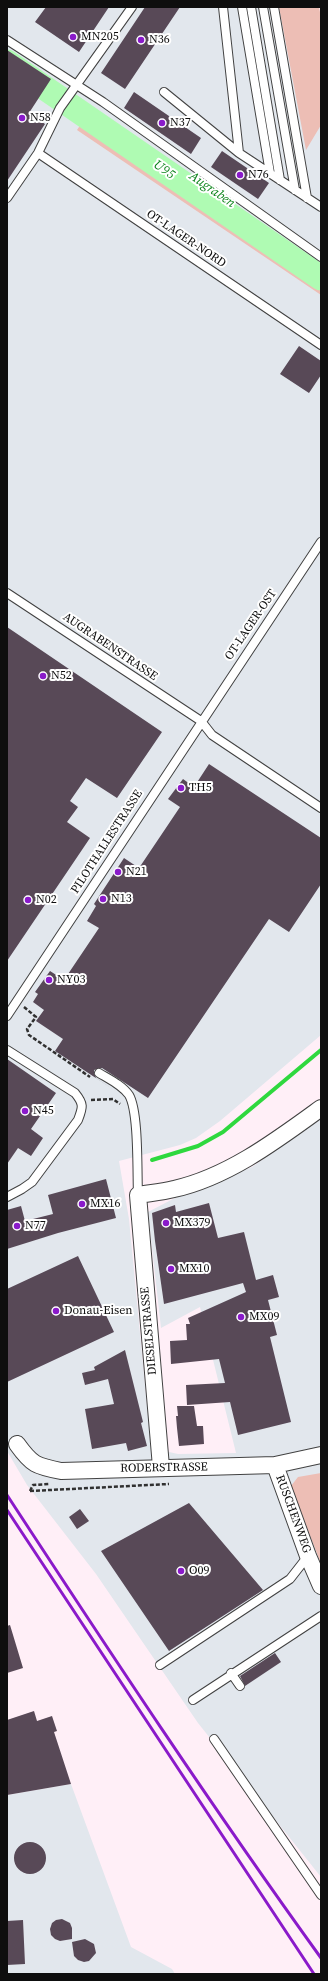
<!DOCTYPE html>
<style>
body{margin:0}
#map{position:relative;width:328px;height:1981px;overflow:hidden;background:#ffeff7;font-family:"Source Serif 4",serif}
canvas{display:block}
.frame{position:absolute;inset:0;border:8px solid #0e0e0e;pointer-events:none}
</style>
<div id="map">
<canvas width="328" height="1981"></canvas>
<div class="frame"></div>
</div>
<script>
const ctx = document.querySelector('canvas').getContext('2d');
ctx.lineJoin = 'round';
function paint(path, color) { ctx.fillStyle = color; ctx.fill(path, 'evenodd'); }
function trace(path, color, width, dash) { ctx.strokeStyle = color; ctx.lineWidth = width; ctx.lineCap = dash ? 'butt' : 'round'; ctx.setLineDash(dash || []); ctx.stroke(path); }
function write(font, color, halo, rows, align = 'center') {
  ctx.font = font + ' "Source Serif 4",serif'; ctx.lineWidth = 4; ctx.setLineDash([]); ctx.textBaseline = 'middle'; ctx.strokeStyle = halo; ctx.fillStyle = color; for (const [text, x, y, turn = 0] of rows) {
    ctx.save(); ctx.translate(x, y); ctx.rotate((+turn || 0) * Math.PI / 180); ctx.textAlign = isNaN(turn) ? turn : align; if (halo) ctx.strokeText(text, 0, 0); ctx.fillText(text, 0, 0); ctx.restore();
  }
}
paint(new Path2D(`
 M7,7H297L321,81V1035L220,1121L196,1138L180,1145L119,1161L129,1219L151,1448L178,1454L236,1453L200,1307L161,1328L148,1212L173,1199L252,1167L321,1119V1877L198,1723L96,1574L27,1485L7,1451Z
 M71,1784L131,1947L172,1969L175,1974H7V1795Z`), '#e2e7ed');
paint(new Path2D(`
 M279,7H319L321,17V125L306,150Z
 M80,101L321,266V295L77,130L83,121L72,113Z
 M321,1473V1564L291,1486L298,1477Z`), '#edbeb5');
trace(new Path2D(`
 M72,105L321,278
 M152,1160L198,1146L223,1132L321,1050`), '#2fd83e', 4);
trace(new Path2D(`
 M7,62L321,278`), '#affbb3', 25);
paint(new Path2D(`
 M46,7H109L79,52L35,22Z
 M145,7H180L125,89L101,73Z
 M7,50L51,79L29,113L45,124L7,181Z
 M134,92L201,138L191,154L124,108Z
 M222,151L269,183L258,199L211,167Z
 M299,346L321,361V375L309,393L280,374Z
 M7,627L162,732L117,798L86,778L70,801L78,807L67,822L90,838L7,961Z
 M209,764L321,838V884L289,932L269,919L148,1098L102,1068L94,1070V1073L96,1078L117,1092L55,1051L63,1039L36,1021L44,1010L33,1002L38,994L35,992L50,971L64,980L99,928L87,921L96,906L94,904L124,858L139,868L180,807L168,799L183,779L194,787Z
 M7,1059L56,1093L31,1129L43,1138L31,1156L18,1148L7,1164Z
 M106,1179L116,1218L58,1233L7,1249V1210L21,1206L25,1221L53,1214L48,1195Z
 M209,1203L218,1238L244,1232L256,1280L273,1275L279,1297L268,1300L277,1335L270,1337L291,1422L238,1435L230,1402L187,1405L186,1385L225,1383L219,1359L171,1364L170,1341L187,1340L186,1324H190L188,1318L246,1292L243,1283L164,1304L155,1241L152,1213L175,1205L176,1212Z
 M78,1256L114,1332L7,1382V1289Z
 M125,1350L143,1422L141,1423L147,1446L128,1451L126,1443L92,1449L85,1409L114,1404L108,1379L85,1385L82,1373L95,1370L94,1367Z
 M177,1406H194L197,1426H203L204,1444L179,1446L177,1428L176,1416H178Z
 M189,1503L263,1590L169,1651L101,1551Z
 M80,1509L89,1521L77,1529L69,1517Z
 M10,1625L23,1668L7,1673V1626Z
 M275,1653L281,1662L245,1686L240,1676Z
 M34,1711L37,1721L52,1716L57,1731L54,1732L71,1784L7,1795V1720Z
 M14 1858a16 16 0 1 1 32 0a16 16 0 1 1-32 0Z
 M62,1919L70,1923L72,1928V1939L60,1941L55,1939L51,1935L50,1929L52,1923L56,1920Z
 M23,1920L25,1964L7,1965V1921Z
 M85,1939L94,1944L96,1953L89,1961L84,1962L78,1960L74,1956L72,1942Z`), '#584957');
const lane = new Path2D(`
 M223,7L239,153L321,207
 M242,7L270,173
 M251,7L280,180
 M263,7L295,190
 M274,7L307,198
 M7,40L103,102L321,257
 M164,92L239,153
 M38,153L321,345
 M7,198L38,153L60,108L132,7
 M7,593L201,721L212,735L321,808
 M7,1016L321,542
 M7,1050L75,1093C84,1104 83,1107 78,1120L32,1182L22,1189L7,1197
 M99,1073C109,1079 122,1085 129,1095C139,1112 137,1173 138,1195
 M160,1665L290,1579L308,1556
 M231,1673L240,1686
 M193,1700L321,1616
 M214,1739L321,1895`);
const street = new Path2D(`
 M17,1444C32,1465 36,1466 61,1471L275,1465L321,1455
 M275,1465L308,1556L321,1586
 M161,1467L138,1195C150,1193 162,1192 174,1189C228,1177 277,1140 321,1108`);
trace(lane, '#414141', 10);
trace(street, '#414141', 18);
trace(new Path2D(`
 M24,1007L36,1017L27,1029L29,1035L90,1077
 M91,1100L113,1099L120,1104
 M30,1491L169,1484
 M30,1491L33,1485L49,1484`), '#303030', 2.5, [4, 2]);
trace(lane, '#fff', 8);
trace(street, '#fff', 16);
trace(new Path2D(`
 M7,1495C109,1651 212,1807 321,1958
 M7,1510L314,1974`), '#8a1aca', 3);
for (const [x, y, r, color] of [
 [73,37,4,"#8a1aca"],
 [141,40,4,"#8a1aca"],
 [22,118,4,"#8a1aca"],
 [162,123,4,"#8a1aca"],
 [240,175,4,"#8a1aca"],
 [43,676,4,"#8a1aca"],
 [181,788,4,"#8a1aca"],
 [118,872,4,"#8a1aca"],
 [103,899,4,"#8a1aca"],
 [28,900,4,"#8a1aca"],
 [49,980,4,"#8a1aca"],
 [25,1111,4,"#8a1aca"],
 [82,1204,4,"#8a1aca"],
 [166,1223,4,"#8a1aca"],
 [17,1226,4,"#8a1aca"],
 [171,1269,4,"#8a1aca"],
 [56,1311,4,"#8a1aca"],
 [241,1317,4,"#8a1aca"],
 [181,1571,4,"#8a1aca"]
]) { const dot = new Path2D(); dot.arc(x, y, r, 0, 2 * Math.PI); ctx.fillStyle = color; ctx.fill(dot); trace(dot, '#fff', 1.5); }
write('12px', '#0e0e0e', '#fff', [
 ["MN205",81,37],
 ["N36",149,40],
 ["N58",30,118],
 ["N37",170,123],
 ["N76",248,175],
 ["N52",51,676],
 ["TH5",189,788],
 ["N21",126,872],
 ["N13",111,899],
 ["N02",36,900],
 ["NY03",57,980],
 ["N45",33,1111],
 ["MX16",90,1204],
 ["MX379",174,1223],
 ["N77",25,1226],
 ["MX10",179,1269],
 ["Donau-Eisen",64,1311],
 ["MX09",249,1317],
 ["O09",189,1571]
], 'left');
write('12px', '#0e0e0e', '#fff', [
 ["OT-LAGER-NORD",186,239,34],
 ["OT-LAGER-OST",251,625,-56],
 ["AUGRABENSTRASSE",110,647,34],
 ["PILOTHALLESTRASSE",107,842,-57],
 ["DIESELSTRASSE",149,1331,-95],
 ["RODERSTRASSE",164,1468,-1],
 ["RUSCHENWEG",293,1514,70]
]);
write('italic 13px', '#0d841c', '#fff', [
 ["U95",164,170,35],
 ["Augraben",212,190,35]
]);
</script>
